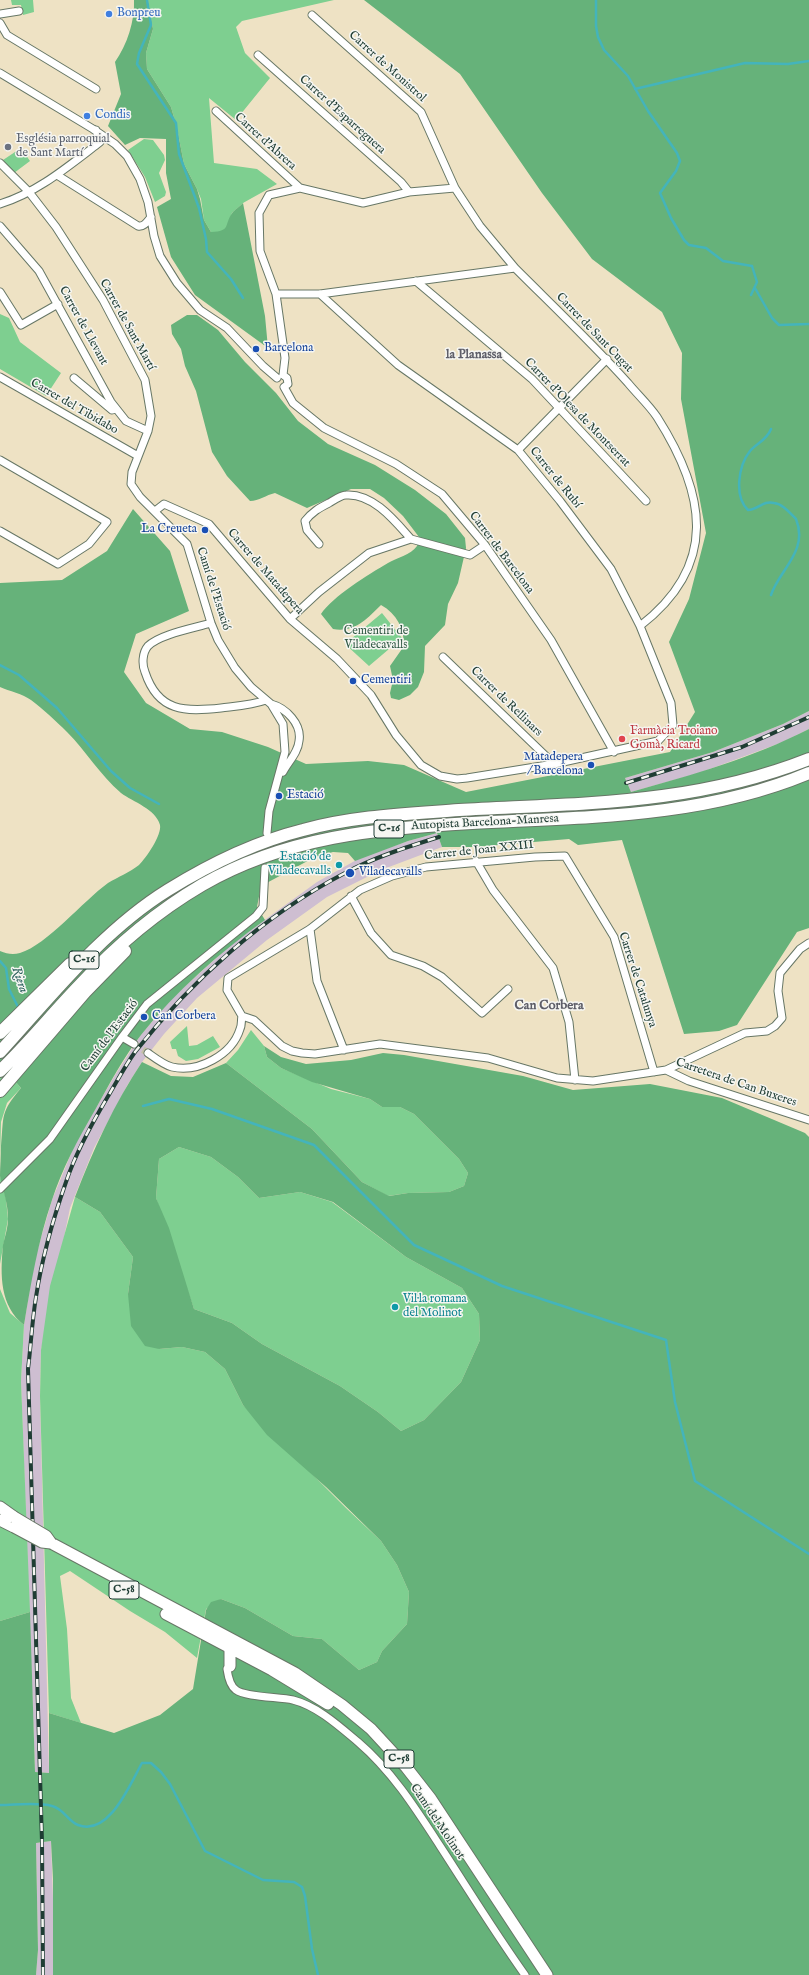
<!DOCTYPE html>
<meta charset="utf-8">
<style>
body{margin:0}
canvas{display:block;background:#eee2c4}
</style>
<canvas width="809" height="1975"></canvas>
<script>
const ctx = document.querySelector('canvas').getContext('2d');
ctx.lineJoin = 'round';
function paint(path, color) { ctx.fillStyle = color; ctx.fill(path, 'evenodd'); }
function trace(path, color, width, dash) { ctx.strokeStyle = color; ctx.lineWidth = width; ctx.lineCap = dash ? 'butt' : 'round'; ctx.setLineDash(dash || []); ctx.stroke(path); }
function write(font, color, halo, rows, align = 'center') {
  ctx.font = font + ' "IM FELL English",serif'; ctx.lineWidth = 3; ctx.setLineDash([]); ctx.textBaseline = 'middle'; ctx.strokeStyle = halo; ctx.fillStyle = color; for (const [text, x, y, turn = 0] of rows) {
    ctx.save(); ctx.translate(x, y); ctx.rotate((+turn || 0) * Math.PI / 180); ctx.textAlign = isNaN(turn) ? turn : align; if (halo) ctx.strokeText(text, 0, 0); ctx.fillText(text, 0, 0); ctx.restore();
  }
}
paint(new Path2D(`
 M809,711V729L783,742L699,773L631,792L625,778L713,752L783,724Z
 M437,833L442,847L381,870L327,897L267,940L197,998L164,1034L142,1062L128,1084L94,1148L70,1208L41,1350L40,1396L49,1773L35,1772L21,1381L24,1325L34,1262L52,1200L75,1144L115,1075L140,1036L173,997L233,943L317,882L360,858L408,841Z
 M51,1841L55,1957L53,1975H36L38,1950L36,1843Z`), '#cebed1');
paint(new Path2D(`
 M11,0H33L34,12L23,15L21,5H12Z
 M148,0H334L242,21L236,27L245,53L270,78L236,120L209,98L214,163L257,169L277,184L243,203L232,213L226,229L222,232H211L204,220L201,199L197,189L184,164L177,128L171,107L147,69L146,53L153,29Z
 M144,139L153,140L164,155L165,160L159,173L166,192L165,196L155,202L145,177L128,150Z
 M21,148L30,161L14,173L3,160Z
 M0,314L9,318L20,342L61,373L46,396L0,369Z
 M382,613L402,638L369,666L345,644Z
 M187,1026L189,1046L197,1045L213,1036L220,1047L198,1059L186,1061L178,1056L176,1049H172L170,1042Z
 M251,1030L264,1046L267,1057L281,1068L331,1089L370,1099L382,1107H400L414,1114L459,1159L468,1173L464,1186L449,1192L408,1193L388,1196L362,1182L312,1129L226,1063L238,1050Z
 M0,1064L21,1088L7,1103L1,1122L0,1162Z
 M179,1147L211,1157L238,1177L259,1198L300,1192L332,1202L406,1257L462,1288L479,1314L480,1340L461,1382L424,1420L401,1431L378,1412L340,1386L262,1344L232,1323L194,1309L156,1198L159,1159Z
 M0,1175L6,1199L8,1219L0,1264Z
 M75,1197L100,1212L133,1257L128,1294L159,1349L182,1347L205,1352L225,1369L243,1405L346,1508L381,1541L397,1565L409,1592L407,1624L382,1651L377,1662L359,1670L322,1639L293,1636L245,1608L221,1599L206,1609L197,1658L165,1632L130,1611L70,1571L60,1576L67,1629L71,1698L81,1723L49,1713L40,1396L41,1350L50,1286Z
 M0,1289L10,1313L24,1325L21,1381L30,1612L0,1621Z`), '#7ecf90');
paint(new Path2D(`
 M134,0H148L153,29L146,53L147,69L171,107L177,128L184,164L197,189L200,199L204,220L211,232C232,231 223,225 233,212C236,209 240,206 243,203L265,316L268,348L195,295L171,257L157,207L171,199L166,173V139L140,138L125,145L108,126L121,94L115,62C127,45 135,21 134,0Z
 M364,0H809V711L783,724L713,752L625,778L631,792C692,775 752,758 809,729V928L797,932L737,1025L719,1031L684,1034L622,840L578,845L569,839L475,847H442L437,833L408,841L355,861L348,853L333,852L315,857L261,886L257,907L265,920C219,953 176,991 141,1035C123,1058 109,1085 95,1110C78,1139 62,1169 52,1200C38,1241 31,1283 24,1325C0,1306 0,1276 3,1245C5,1236 8,1228 8,1218C8,1203 3,1191 0,1176C0,1167 1,1156 1,1146C4,1115 0,1113 21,1088L0,1064V951C7,954 13,955 20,953C47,945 83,901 108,883C118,877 130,872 139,865C146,858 162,835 160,825C156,809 133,802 121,793C100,775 86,751 67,732C56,721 43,709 31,700C23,694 9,691 0,687V583L62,580L107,551L133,509L170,551L189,611L136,634L124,672L146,703L190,729L222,732L268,747L306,764L368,761L404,765L466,792L670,752L695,712L669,642L689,599L706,533L681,399L682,353L662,312L592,259L542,193L460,74Z
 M187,315H197L218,330L245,362L276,393L298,421L328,444L375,465L415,490L446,514L465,538L466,548L458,583L448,604L445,625L425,646L424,672L418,687L410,695L399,700L391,698L390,693L393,680L390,666L404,646C404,628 397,614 381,605C367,619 354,633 333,629L321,614C332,597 369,574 388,563C396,558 411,555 417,546C418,544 418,540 419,537L403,516L384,498L370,489H351L307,508L275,493C266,495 259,501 250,501L227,476L212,452L196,391L185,366L181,349L172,334L171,325Z
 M264,1046L281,1057L306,1064L351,1060L383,1053L404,1055L523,1076L573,1090L650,1084L722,1098L805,1133L809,1137V1975H53V1879L51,1841L36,1843L38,1950L36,1975H0V1621L30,1612L35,1772L49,1773V1713L114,1733L160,1715L193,1689L206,1610L211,1602L221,1599L245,1608L293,1636L322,1639L359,1670L377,1662L382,1651L407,1624L409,1592L397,1565L381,1541L326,1487L267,1435L243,1405L225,1369L205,1352L182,1347L159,1349L145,1346L131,1326L128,1294L133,1257L100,1212L75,1197C93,1150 114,1104 142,1062L171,1076L193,1077L226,1063L312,1129L362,1182L389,1196L408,1193L449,1192L464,1186L468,1173L459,1159L414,1114L400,1107H382L370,1099L312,1082L281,1068L267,1057ZM179,1147L211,1157L238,1177L259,1198L300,1192L333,1202L406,1257L462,1288L479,1314L480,1340L461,1382L424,1420L401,1431L378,1412L340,1386L262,1344L232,1323L194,1309L169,1228L156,1198L159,1159Z`), '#66b27a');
trace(new Path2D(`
 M147,0L151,25L139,53L137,64L176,123L179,154L199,208L206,239L207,252L231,279L243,298
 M596,0V26L598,37L604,50L628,76L648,111L677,153L680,161L676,171L660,193L671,218L684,240L689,245L706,248L723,261L752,266L757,282L751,295
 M635,89L745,63L788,64L809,61
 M755,288L772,318L779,325L809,324
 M771,429C767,440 757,443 750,451C738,466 734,497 748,510C758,510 763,500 774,503C783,504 790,513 796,519C809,551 779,570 771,595
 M0,665L19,675L57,708L111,771L130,788L159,804
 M0,961L6,968L9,989L18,1007
 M143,1106L169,1099L212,1109L314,1145L414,1245L502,1286L666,1340L675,1402L695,1481L809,1554
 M0,1805C15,1805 38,1802 52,1806C64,1809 68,1821 78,1825C109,1837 130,1784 142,1763H151L161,1772L170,1784L205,1851L263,1880L294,1882L302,1887L305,1896L312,1949L318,1975`), '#44b4bb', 2.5);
trace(new Path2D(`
 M134,1044L148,1053`), '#c5c1a7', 7, [7, 3.5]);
const street = new Path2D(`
 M0,14L19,11
 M312,15L421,112L455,188L480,226L515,268
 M0,23L7,35L96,89
 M258,55L401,182L409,192
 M0,73L93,129L115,144L127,156L140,179L148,202L154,236L160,256L177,283L200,310L227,328L263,366L277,378
 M216,111L300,188
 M0,163L29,192L56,227L103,300L145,380L151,416L148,431L132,472L131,484L140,497L187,544L211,623L218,640L235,668L251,687L271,704L283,724L285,752L269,811L267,833
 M57,175L138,226C144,227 147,222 151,217
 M0,204C36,193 66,168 95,146L100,142L96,130
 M0,226L39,271L111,402L126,421L148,431
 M416,281L532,379L646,501
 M0,292L21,325L58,304
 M276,294H320L515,268C553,306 592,343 628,383C637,394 649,405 657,417C706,494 719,565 640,626
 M283,375L285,358L276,294L260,251L259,213L269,195L300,188L363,203L409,192L455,188
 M283,375L287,378L288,384L284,387
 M0,377L138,456
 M74,378L112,410L116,409
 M284,387L293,403L324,428L396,464L442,494L485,545L551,640L614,752
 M518,450L607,359
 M0,460L107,522L89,544L58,564L0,531
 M155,511L164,504L209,524L290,619L337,659L371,695L396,735L421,765L440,776L457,779L467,778L554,764L658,741L673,725L671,703L640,626L611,569L560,501L518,450L398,365L320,294
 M319,544L307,530L305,521C312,512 319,508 329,503C334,500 341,495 346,495C373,493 395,521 411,539
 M290,619L319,592L369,553L411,539L470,555L485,545
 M211,623C195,628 160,634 148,646C142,653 142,665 145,672C158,712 185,712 221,708C237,706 252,705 266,700
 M443,657L554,764
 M271,704C286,708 302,724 299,741C298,753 288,762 283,772
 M476,861L493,890L553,968L569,1022L575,1080
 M351,896L371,933L391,955L423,966L442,977L482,1013L508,989
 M310,929L317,981L344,1050
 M242,1016L254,1020L282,1046L292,1051L302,1053L315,1054L380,1044L488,1058L557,1078L593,1081L666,1070L745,1033L767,1031L775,1026L782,1018L778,991L780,973L800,949L809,943
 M242,1016L227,990L228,978L310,929L360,890L392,876L426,867L535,857L565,856L614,937L654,1072
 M122,1037L134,1044
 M148,1053C155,1058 164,1065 172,1067C198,1073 232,1055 240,1029C242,1025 241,1020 242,1016
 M666,1070L689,1081L809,1120
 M0,1189L50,1139L122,1037L147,1004L256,916L263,907L265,868
 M227,1669C228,1676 230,1686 236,1690C245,1697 279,1697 293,1700C317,1706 339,1726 358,1742C392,1771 416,1809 440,1846C468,1889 495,1933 525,1975`);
const primary = new Path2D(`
 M0,1507L14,1517
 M0,1520L14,1527
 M51,1543L295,1673L342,1705L371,1729L406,1767L431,1799L547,1975
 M166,1614L272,1670L328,1704
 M226,1643L230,1650V1666`);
const highway = new Path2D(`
 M0,1033L70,964
 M0,1052C52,995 102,931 168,890C210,864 255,842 303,830C354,816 407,814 459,810C581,803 693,805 809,759
 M0,1071C28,1044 53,1013 80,985C116,946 156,912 202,885C285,837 378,828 472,823C585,817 702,818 809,773
 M0,1091L85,992L125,951`);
trace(street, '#677766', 9);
trace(primary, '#677766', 13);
trace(highway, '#677766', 14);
trace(street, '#fff', 7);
trace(primary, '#fff', 11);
trace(highway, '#fff', 12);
const rail = new Path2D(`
 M626,783L742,747L809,717
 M43,1975L42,1842L28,1369C31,1345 32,1321 36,1297C42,1258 53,1219 66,1182C76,1152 91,1125 107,1098C116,1083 125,1066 135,1052C192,980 264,915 345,873C375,857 407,847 439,837`);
trace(rail, '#1f3d34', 4);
trace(rail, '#f6f6f2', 2.5, [8]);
const primaryBridge = new Path2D(`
 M14,1517L46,1536L51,1543
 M14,1527L42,1542L51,1543`);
trace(primaryBridge, '#677766', 13, []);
trace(primaryBridge, '#fff', 11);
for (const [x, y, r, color] of [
 [109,14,4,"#3f7fe0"],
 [87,116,4,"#3f7fe0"],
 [8,147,4,"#6b7280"],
 [256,349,4,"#1a4fb4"],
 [205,530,4,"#1a4fb4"],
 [353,681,4,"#1a4fb4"],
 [622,739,4,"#e0444e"],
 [591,765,4,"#1a4fb4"],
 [279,796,4,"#1a4fb4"],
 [339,865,4,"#0f9aa8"],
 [350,873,5,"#1a4fb4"],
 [144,1017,4,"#1a4fb4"],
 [395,1307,4,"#0f9aa8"]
]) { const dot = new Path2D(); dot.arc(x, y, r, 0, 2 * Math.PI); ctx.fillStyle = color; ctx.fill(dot); trace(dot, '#f6f6f2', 1.5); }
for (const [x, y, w] of [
 [389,829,30],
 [84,960,30],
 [124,1590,30],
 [399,1759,30]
]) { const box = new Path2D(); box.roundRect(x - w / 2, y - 9, w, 18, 3); ctx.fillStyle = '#f6f6f2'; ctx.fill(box); trace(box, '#1f3d34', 1); }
write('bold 11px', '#1f3d34', null, [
 ["C-16",389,829],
 ["C-16",84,960],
 ["C-58",124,1590],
 ["C-58",399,1759]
]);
write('12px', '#366cbe', '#f6f6f2', [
 ["Bonpreu",117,14],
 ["Condis",95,116]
], 'left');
write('12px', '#1f3d34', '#f6f6f2', [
 ["Carrer de Monistrol",387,67,42],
 ["Carrer d'Esparreguera",342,115,42],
 ["Carrer d'Abrera",265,142,42],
 ["Carrer de Sant Martí",127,325,61],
 ["Carrer de Llevant",83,326,61],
 ["Carrer de Sant Cugat",594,333,46],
 ["Carrer del Tibidabo",74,407,30],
 ["Carrer d'Olesa de Montserrat",577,413,46],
 ["Carrer de Rubí",555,478,51],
 ["Carrer de Barcelona",501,553,53],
 ["Carrer de Matadepera",265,572,49],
 ["Camí de l'Estació",213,589,72],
 ["Carrer de Rellinars",506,702,44],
 ["Autopista Barcelona-Manresa",485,823,-3],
 ["Carrer de Joan XXIII",479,851,-6],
 ["Carrer de Catalunya",637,980,72],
 ["Camí de l'Estació",110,1036,-53],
 ["Carretera de Can Buxeres",736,1083,19],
 ["Camí del Molinot",437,1822,56]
]);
write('12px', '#5b616d', '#f6f6f2', [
 ["Església parroquial",16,140],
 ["de Sant Martí",16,154]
], 'left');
write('12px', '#164399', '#f6f6f2', [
 ["Barcelona",264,349],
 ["La Creueta",197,530,"right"],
 ["Cementiri",361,681],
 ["Matadepera",583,758,"right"],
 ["/ Barcelona",583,772,"right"],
 ["Estació",287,796],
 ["Viladecavalls",359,873],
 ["Can Corbera",152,1017]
], 'left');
write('12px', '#325a46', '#f6f6f2', [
 ["Cementiri de",376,632],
 ["Viladecavalls",376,646]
]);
write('12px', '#be3a42', '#f6f6f2', [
 ["Farmàcia Troiano",630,732],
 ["Gomà, Ricard",630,746]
], 'left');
write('12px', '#0d838f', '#f6f6f2', [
 ["Estació de",331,858],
 ["Viladecavalls",331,872],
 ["Vil·la romana",403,1300,"left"],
 ["del Molinot",403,1314,"left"]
], 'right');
write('bold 13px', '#5e5e68', '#f6f6f2', [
 ["la Planassa",474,355],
 ["Can Corbera",549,1006]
]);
write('italic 13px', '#2a615c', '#f6f6f2', [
 ["Riera",19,980,71]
]);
</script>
